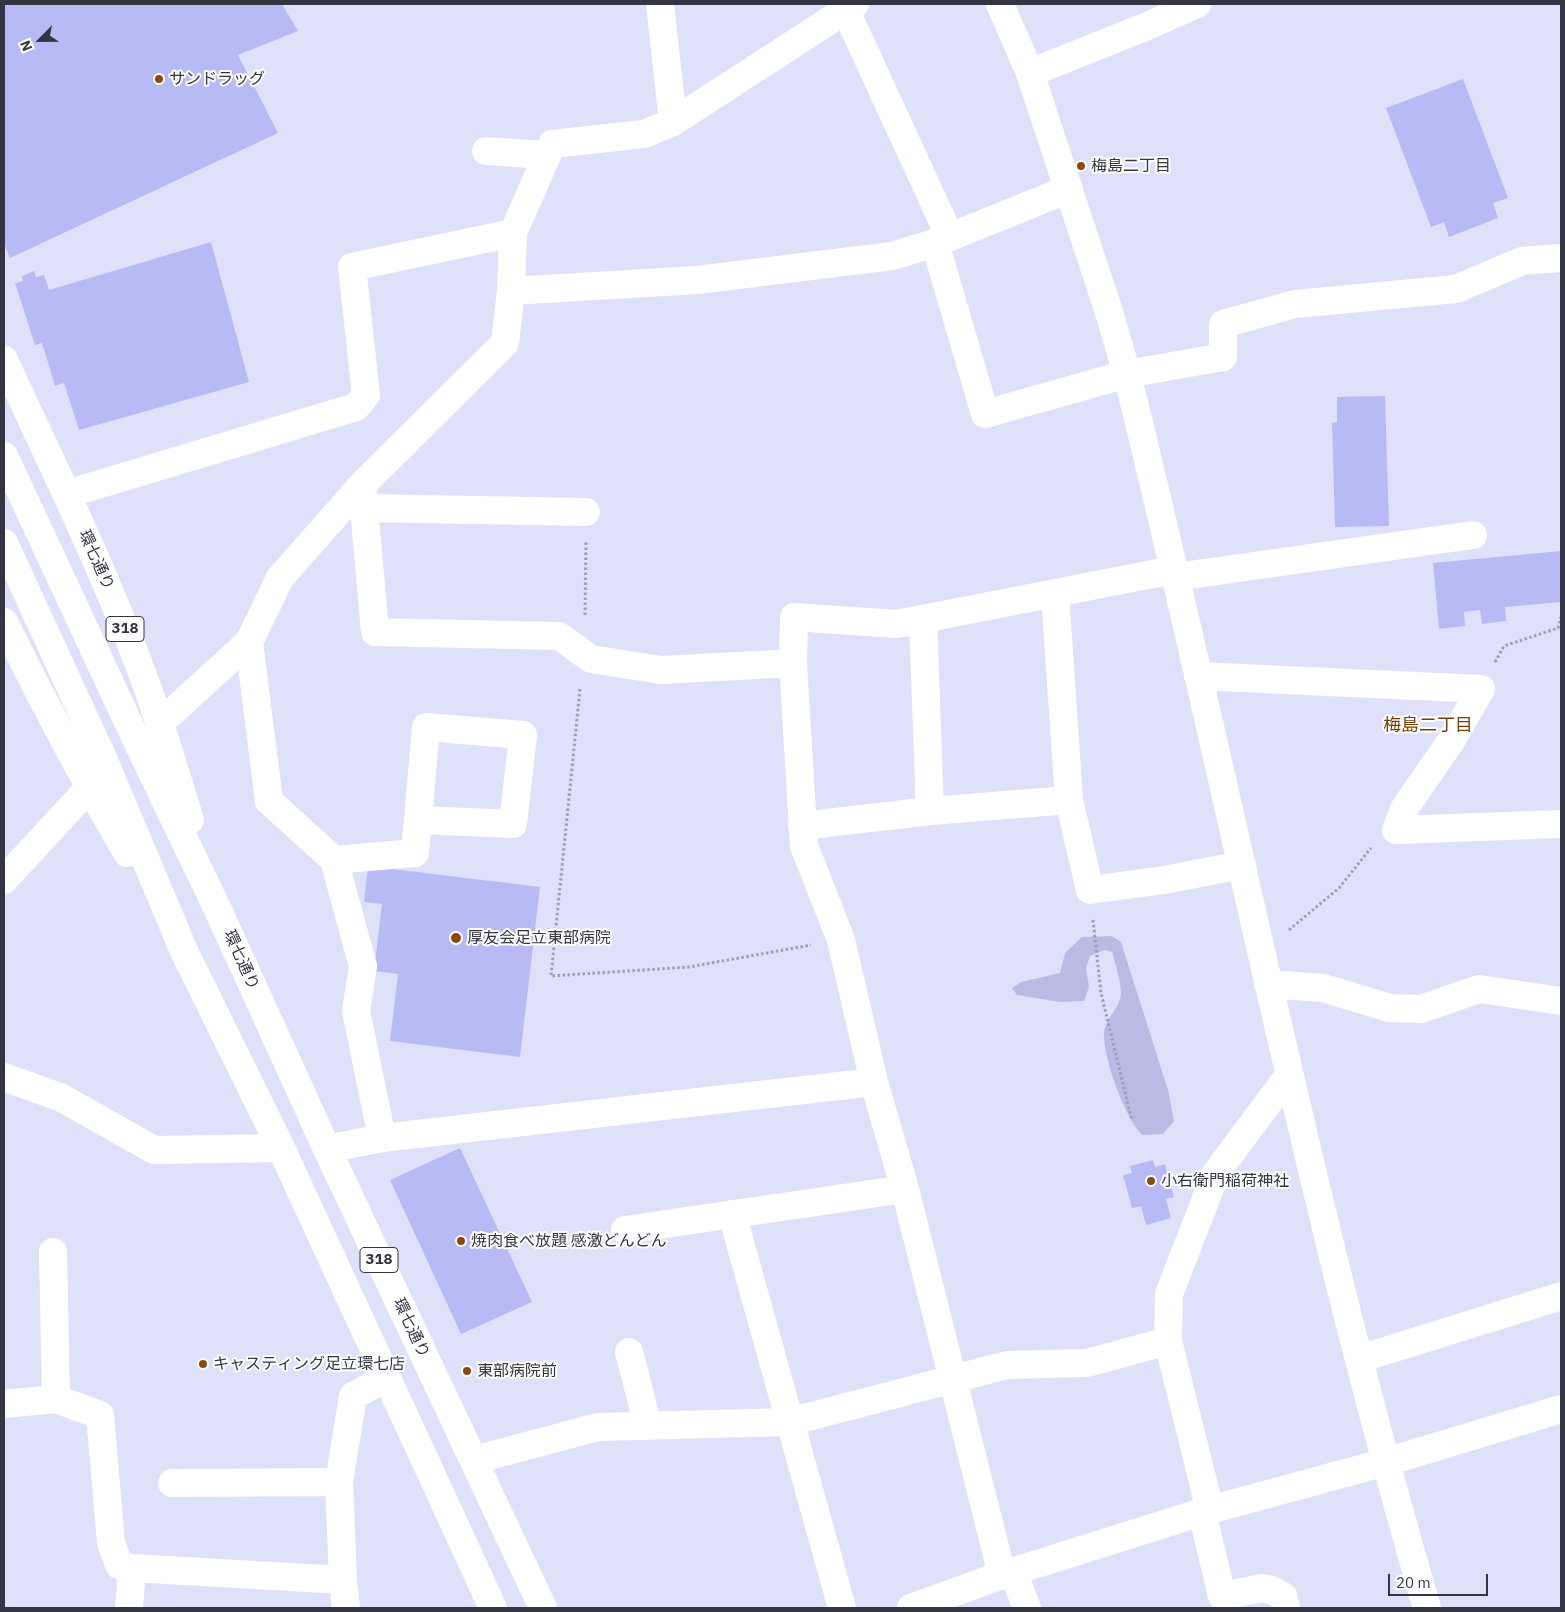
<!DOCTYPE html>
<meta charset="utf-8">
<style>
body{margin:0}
#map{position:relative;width:1565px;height:1612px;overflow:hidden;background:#dfe1fb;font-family:"IBM Plex Sans",sans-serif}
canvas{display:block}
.frame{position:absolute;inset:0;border:5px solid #343542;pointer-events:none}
.north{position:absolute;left:15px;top:15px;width:50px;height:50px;-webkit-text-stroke:4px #fff;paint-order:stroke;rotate:247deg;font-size:14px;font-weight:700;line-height:20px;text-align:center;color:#343542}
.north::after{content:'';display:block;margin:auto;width:18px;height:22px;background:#343542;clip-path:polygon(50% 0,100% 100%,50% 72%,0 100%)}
.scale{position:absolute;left:1388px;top:1574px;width:100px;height:22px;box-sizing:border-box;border:2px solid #343542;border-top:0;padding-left:6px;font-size:15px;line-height:18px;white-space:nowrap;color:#343542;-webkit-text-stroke:4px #fff;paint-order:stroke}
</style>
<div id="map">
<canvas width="1565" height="1612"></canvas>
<div class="frame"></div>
<div class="north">N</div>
<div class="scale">20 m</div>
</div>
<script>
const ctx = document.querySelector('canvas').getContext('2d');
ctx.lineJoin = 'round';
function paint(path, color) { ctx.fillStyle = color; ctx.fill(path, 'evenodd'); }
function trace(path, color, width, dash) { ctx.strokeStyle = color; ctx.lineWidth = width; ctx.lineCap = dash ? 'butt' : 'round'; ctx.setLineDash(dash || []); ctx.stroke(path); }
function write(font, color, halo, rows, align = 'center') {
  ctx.font = font + ' "IBM Plex Sans","Noto Sans JP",sans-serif'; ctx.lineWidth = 4; ctx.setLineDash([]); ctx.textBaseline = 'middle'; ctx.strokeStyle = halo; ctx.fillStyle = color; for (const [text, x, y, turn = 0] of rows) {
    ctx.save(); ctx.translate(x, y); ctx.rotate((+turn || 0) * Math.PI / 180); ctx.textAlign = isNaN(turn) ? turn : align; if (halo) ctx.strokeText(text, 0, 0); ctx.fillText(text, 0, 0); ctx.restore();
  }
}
paint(new Path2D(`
 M1112,936L1121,942L1168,1090L1174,1121L1163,1134L1142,1135C1125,1118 1102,1056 1104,1032C1106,1018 1121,1006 1121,993C1121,983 1115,962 1112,952L1105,950L1090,956L1086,968L1089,987L1084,1001L1060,1002L1017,995L1012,988L1021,982L1060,973L1065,953L1082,937Z`), '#b9bbe5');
paint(new Path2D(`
 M4,4H282L298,31L238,55L278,133L10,258L4,243Z
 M1463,79L1508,198L1493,203L1498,218L1449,237L1444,222L1431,227L1386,108Z
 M211,242L249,382L79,430L64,383L55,386L42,343L35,345L15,283L23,281L22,276L34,271L36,277L44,275L49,290Z
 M1385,396L1389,526L1335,527L1332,423L1337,422V397Z
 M1561,551V602L1505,607L1506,621L1482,624L1480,610L1464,612L1465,626L1439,629L1433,563Z
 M368,866L540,887L520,1057L390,1041L398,974L374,971L382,904L364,902Z
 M460,1148L532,1302L461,1334L390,1180Z
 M1153,1160L1155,1167L1165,1164L1174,1197L1166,1199L1171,1218L1146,1225L1141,1206L1132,1208L1123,1175L1132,1173L1130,1166Z`), '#b8baf5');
trace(new Path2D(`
 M585,615L586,541
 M1495,662L1504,646L1558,628L1561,617
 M580,689L551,976L689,967L811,945
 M1093,920L1101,993L1132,1121
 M1289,930L1339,888L1371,848`), '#9e9fb4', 3, [2.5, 2.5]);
trace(new Path2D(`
 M660,4L673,122
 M1000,4L1030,73L1109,312L1127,374C1229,785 1308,1202 1427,1608
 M846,11L950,237
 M1030,73L1145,27L1197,4
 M486,151L547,155
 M935,243L985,414L1127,374L1223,357V324L1295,304L1456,289L1522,261L1561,258
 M511,291L697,280L892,256L935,243L1069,189
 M362,485L375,632L559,636L591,659L661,670L793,663
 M67,494L356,407L366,395L352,267L513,233
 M364,508L586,512
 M1175,577L1473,535
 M1055,594L1069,800L1090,890L1164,880L1242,865
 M923,620L930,811
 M249,642L269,801L334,860L363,966L356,1011L382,1138
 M1198,676L1481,689L1451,741L1404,809L1396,830L1561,824
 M160,723L249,642L280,578L362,485L505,343L511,291L513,233L552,144L644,134L673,122L855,4
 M802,826L930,811L1069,800
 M334,860L415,853L426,727L523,735L513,824L418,820
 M4,880L89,788
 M1268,984L1323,988L1390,1008L1421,1009L1479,989L1561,1001
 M4,1077L62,1098L154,1150L281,1148
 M327,1149L382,1138L874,1082
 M732,1214L842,1608
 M625,1230L905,1189
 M53,1252L56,1399
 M629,1352L648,1426
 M1359,1359L1561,1296
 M4,1404L56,1399L100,1415L111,1543L119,1565L132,1568
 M474,1460L598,1427L789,1422L1007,1365L1087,1363L1168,1341
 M172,1483L339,1482
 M1210,1510L1168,1341L1169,1294L1216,1173L1289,1075
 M1202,1512L1222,1596L1262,1588L1271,1590L1283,1596L1286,1608
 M1013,1572L1027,1608
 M1002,1575L905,1189L874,1082L841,940L804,846L793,663L794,617L897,624L1173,570
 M129,1608L132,1568L343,1580
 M346,1608L343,1580L339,1482L353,1396L386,1378
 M911,1608L1002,1575L1202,1512L1386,1462L1561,1409`), '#fff', 28);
trace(new Path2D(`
 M4,360C50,460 99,559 138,662C158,714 174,767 190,820
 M4,456L136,739L218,910L327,1149L543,1608
 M4,543L102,756L184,951L281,1148L493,1608
 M4,622C42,700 83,777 127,853`), '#fff', 28);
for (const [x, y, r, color] of [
 [159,79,5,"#894912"],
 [1081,166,5,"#894912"],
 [456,938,6,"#894912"],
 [1151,1181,5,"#894912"],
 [461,1241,5,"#894912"],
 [203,1364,5,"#894912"],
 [467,1371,5,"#894912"]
]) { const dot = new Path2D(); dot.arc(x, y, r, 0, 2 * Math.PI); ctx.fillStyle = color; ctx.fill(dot); trace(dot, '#fff', 2); }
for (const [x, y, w] of [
 [125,629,38],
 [379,1260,38]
]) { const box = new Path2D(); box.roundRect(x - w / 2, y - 12.5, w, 25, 4); ctx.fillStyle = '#fff'; ctx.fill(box); trace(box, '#343542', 1); }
write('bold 15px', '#343542', null, [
 ["318",125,629],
 ["318",379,1260]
]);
write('16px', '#343542', '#fff', [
 ["サンドラッグ",169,79],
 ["梅島二丁目",1091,166],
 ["厚友会足立東部病院",467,938],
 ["小右衛門稲荷神社",1161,1181],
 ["焼肉食べ放題 感激どんどん",471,1241],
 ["キャスティング足立環七店",213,1364],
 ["東部病院前",477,1371]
], 'left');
write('16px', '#343542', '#fff', [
 ["環七通り",96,560,66],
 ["環七通り",241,960,66],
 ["環七通り",411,1328,65]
]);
write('18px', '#783e0a', '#fff', [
 ["梅島二丁目",1428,726]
]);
</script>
